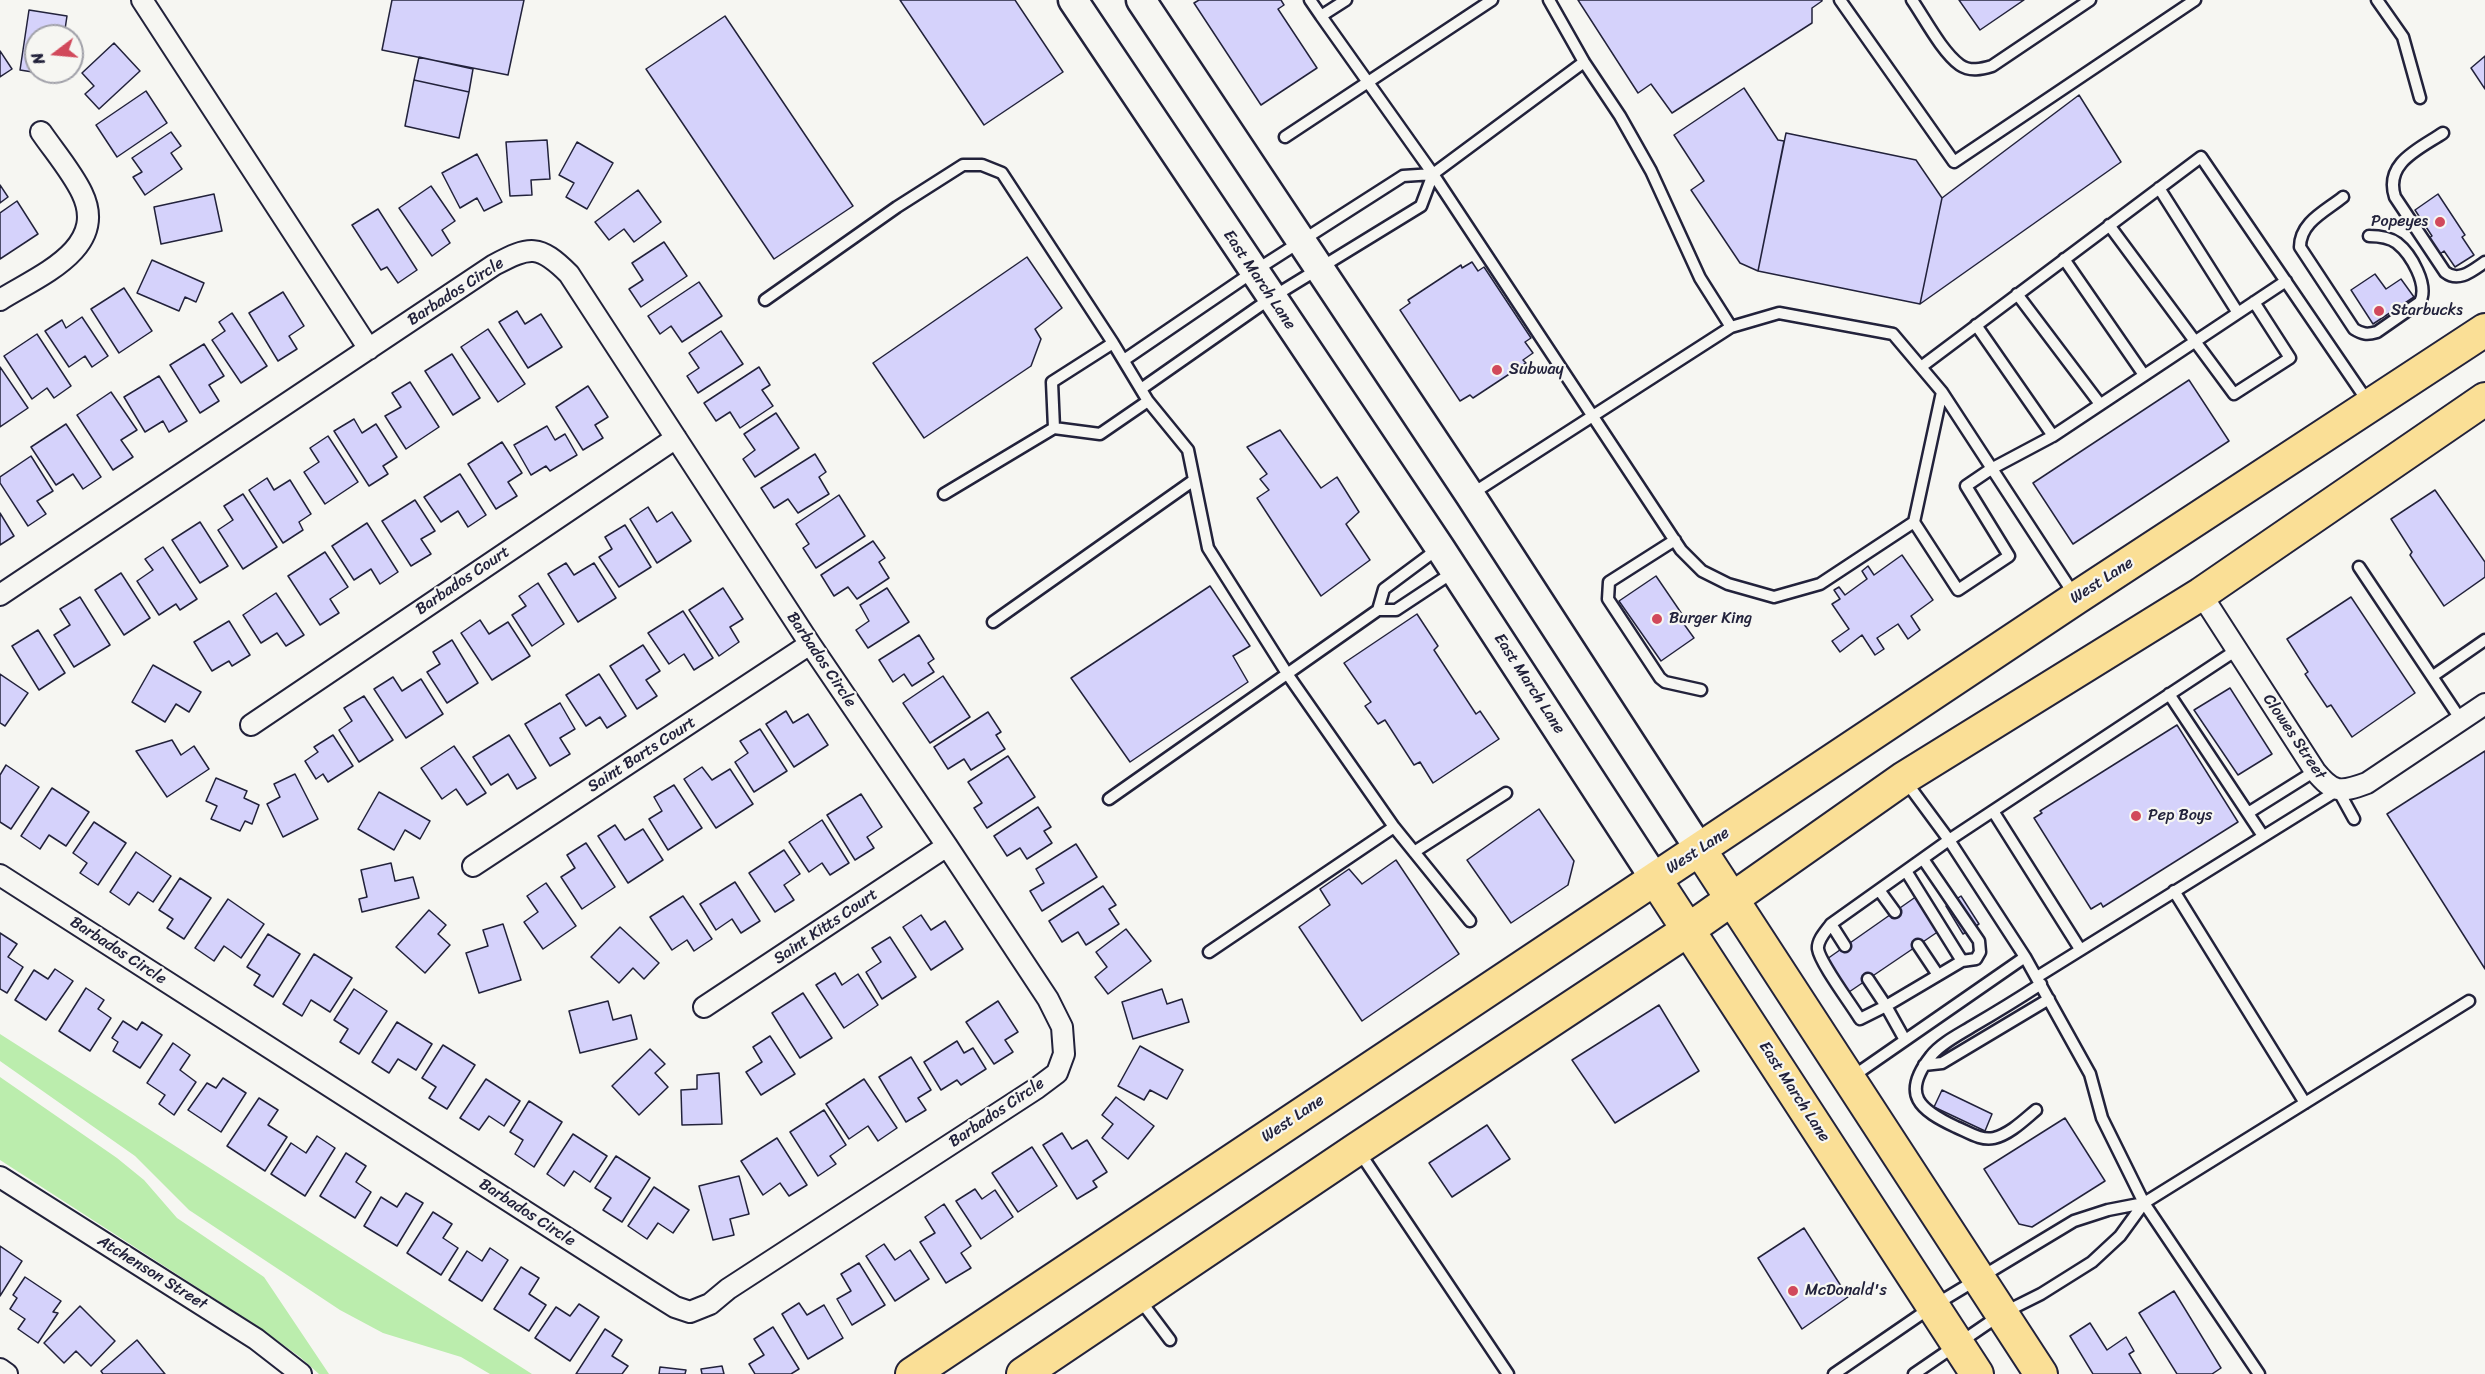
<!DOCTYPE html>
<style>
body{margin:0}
#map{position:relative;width:2485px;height:1374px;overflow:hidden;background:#f6f6f2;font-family:Sriracha,sans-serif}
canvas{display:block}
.north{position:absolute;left:24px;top:24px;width:60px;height:60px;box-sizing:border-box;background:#f6f6f2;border:2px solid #a1a1a9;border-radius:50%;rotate:254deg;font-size:16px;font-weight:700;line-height:24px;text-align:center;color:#22223b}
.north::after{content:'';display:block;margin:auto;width:21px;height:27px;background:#d1495b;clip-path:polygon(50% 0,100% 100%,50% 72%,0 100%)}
</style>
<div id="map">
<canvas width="2485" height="1374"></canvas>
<div class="north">N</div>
</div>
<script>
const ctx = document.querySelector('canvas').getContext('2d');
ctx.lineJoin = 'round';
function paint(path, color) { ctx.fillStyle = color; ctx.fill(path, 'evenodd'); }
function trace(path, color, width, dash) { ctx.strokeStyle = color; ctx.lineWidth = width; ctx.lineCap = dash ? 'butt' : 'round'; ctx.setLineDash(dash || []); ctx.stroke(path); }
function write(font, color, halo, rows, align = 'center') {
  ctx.font = font + ' Sriracha,sans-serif'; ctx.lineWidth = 4.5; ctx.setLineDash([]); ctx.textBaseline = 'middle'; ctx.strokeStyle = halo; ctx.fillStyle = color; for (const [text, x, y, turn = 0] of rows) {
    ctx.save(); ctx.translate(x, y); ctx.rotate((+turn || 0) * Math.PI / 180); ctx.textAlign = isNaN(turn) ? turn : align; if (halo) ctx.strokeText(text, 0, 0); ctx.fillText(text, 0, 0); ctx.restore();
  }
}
paint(new Path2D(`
 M0,1034L532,1374H490L461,1357L383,1333L340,1310L189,1210L135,1156L0,1061Z
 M0,1077L117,1158L144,1180L177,1218L264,1277L329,1374H319L300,1357L257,1326L0,1160Z`), '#bbedad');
const building = new Path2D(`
 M392,0H524L508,75L382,50Z
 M900,0H1015L1063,72L984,125Z
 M1199,0H1281L1284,5L1278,9L1317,68L1261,105L1194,3Z
 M1578,0H1822V1L1812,8V23L1672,113L1651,84L1638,93Z
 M1959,0H2024L1980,30Z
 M29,10L67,16L64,36H36V72H58V76L20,70Z
 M725,16L853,206L774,259L646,69Z
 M114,43L140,71L99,109L85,94L94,86L82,73Z
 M0,51L12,69L0,77Z
 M2485,56V89L2471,68Z
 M419,57L473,69L469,92L414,80Z
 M414,80L469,92L459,138L405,126Z
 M1744,88L1778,140L1784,141L1758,271L1740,263L1691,190L1704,181L1674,135Z
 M146,91L167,123L117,157L96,125Z
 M2079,95L2121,162L1920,304L1942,198Z
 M171,132L181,146L171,153L182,169L145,195L133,177L142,172L132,158Z
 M1786,133L1916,160L1942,198L1920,304L1758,271Z
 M547,140L550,179L531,180L532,195L510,196L506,142Z
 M577,142L613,163L587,209L566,197L574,183L559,175Z
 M477,154L502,202L484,211L477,198L460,208L442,173Z
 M0,185L8,197L0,203Z
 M431,186L455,221L442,230L450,243L432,256L399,208Z
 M638,190L661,222L634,242L624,229L609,240L595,222Z
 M214,194L222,231L161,244L154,207Z
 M2438,194L2465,235L2462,237L2474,255L2455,267L2444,251L2440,254L2429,238L2432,236L2415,210Z
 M17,201L38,234L0,259V213Z
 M378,209L417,270L398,283L387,267L381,270L352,225Z
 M664,242L687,276L641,307L629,289L643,280L632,263Z
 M1027,257L1062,308L1035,329L1041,339L1031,366L924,438L873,363Z
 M152,260L204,283L196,302L185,297L179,311L137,293Z
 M1472,262L1478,271L1484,267L1531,338L1525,342L1533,353L1523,360L1526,363L1473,398L1470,395L1460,401L1400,310L1410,303L1408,300L1461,265L1462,268Z
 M2375,274L2386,289L2401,279L2414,297L2373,324L2351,290Z
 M699,282L722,316L682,342L671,326L660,334L648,316Z
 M124,288L152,331L119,353L91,309Z
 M283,292L304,326L289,336L297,349L278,361L249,313Z
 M517,311L525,324L541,314L562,347L528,368L499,322Z
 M232,313L267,366L241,383L212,340L225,331L219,322Z
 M82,317L108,356L92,367L85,356L69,367L45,331L62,320L66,328Z
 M488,329L525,384L498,402L461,347Z
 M721,331L743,364L698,393L687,376L699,368L689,353Z
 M37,334L71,386L54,398L47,388L32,399L4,356Z
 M204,344L224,376L209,385L219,401L200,413L170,365Z
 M452,354L480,398L453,415L425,371Z
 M0,367L28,408L0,427Z
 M759,367L770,385L762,390L773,406L740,428L730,412L716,421L704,403Z
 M159,376L187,421L169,432L163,421L145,432L124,397Z
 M2189,380L2229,441L2073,544L2033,483Z
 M410,382L439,427L406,449L385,416L401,407L392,393Z
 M588,386L608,417L595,425L603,438L583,450L556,407Z
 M111,392L137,430L121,440L133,457L113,470L77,415Z
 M776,413L799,448L755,477L743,459L755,450L744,434Z
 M354,419L362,433L376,424L397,457L383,466L388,474L369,486L334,431Z
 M66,424L101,477L83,489L73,474L56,485L31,447Z
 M547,426L555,440L565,434L577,455L550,471L546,466L531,475L514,445Z
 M1280,430L1321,488L1337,477L1359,512L1346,524L1370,560L1321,596L1257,498L1269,490L1260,479L1267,474L1247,447Z
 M328,436L358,482L325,504L304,472L319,462L310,448Z
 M502,442L522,473L508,482L517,496L496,509L468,464Z
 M815,454L826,472L819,477L829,494L798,513L788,499L774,508L761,488Z
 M31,456L53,491L37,501L46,514L28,526L0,483V477Z
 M460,474L486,515L468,527L458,511L441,522L424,497Z
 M267,478L274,490L290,480L311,514L299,522L303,530L283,543L249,490Z
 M2435,490L2485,562V577L2444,606L2410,555L2412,552L2391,519Z
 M243,494L277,547L243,569L218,530L233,520L224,506Z
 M839,495L865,536L816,568L803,548L809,544L796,524Z
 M415,500L435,531L421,539L431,554L411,566L382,521Z
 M648,507L657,522L672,512L691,541L657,563L630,519Z
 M0,513L14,536L0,545Z
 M200,522L228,566L200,583L172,540Z
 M367,523L398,572L380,584L371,569L354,580L332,546Z
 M625,525L651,567L619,587L599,557L612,549L605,537Z
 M873,541L885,558L879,562L889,578L857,599L848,587L834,596L821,575Z
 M163,547L197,599L180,610L176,604L159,615L137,581L153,570L145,559Z
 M325,552L348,587L330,599L339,613L320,625L288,576Z
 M1902,555L1933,600L1911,616L1920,630L1908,639L1898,624L1877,638L1884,649L1875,655L1862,635L1840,652L1832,641L1849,629L1832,604L1840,599L1834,590L1839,587L1845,595L1867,579L1862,571L1868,566L1874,575Z
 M566,563L574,575L594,563L616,598L578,622L548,574Z
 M121,573L150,618L124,635L95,590Z
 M1656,576L1684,617L1681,620L1694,638L1661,661L1619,601Z
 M538,583L564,624L532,646L512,615L526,606L519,596Z
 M1210,586L1250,646L1233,656L1248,682L1130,762L1071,678Z
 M723,588L743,619L730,627L739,642L719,656L689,610Z
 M887,588L909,622L868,648L856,630L869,621L860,605Z
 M276,593L304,635L286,646L277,633L261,643L243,615Z
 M80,597L110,645L74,667L54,635L70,625L60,609Z
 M2351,597L2415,693L2352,737L2331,705L2327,707L2305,674L2308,672L2287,639Z
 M683,611L713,658L694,670L684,654L669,664L648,633Z
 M1417,614L1438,646L1434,650L1476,714L1480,711L1499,739L1433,783L1420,762L1414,765L1385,720L1378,724L1365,706L1371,702L1344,663Z
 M480,620L489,634L508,622L530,656L492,680L461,633Z
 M229,621L250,655L232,666L229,661L212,671L194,642Z
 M38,630L65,673L39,690L12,646Z
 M919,635L934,659L928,663L934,672L912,686L904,674L893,682L879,660Z
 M452,640L478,683L447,703L427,672L440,664L433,652Z
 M643,645L660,671L646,680L657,696L637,709L610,666Z
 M153,665L201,692L189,712L176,704L165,722L132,702Z
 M0,674L28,693L5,726L0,723Z
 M599,674L626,716L607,728L600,717L586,726L566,695Z
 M943,676L970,717L930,743L903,703Z
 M393,677L402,691L421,679L443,714L406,738L374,689Z
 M2230,688L2272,754L2238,775L2194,710Z
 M364,696L393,740L359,762L339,730L352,721L344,708Z
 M560,703L575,729L560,738L570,754L550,766L525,724Z
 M786,711L793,723L808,714L828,745L794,767L766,724Z
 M988,712L1001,732L996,735L1005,749L971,770L964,759L948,769L934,747Z
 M2177,725L2238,822L2103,907L2101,903L2091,909L2034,818L2042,813L2040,811Z
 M760,729L787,771L754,792L735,762L748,753L740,741Z
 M333,735L353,766L328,782L323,774L316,779L305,761L318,752L314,747Z
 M509,735L536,778L517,789L508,774L491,785L473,757Z
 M172,740L181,755L194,746L209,769L167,797L136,751Z
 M454,746L486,793L467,805L456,789L442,799L421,768Z
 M2485,751V969L2387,814Z
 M1008,756L1035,797L987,828L974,808L982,803L968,782Z
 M6,765L39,787L11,829L0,822V775Z
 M702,767L712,780L730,769L753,804L716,828L684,779Z
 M295,774L318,819L283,837L267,804L280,797L274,784Z
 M216,778L247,791L244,798L259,805L252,824L245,821L240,831L211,819L217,806L206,801Z
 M674,785L702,828L668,850L649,819L662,811L654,797Z
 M52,788L89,812L66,846L49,835L40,849L21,836Z
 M379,792L430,821L420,839L405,830L394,850L358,829Z
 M861,794L882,827L867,837L874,848L855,860L827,815Z
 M1038,807L1051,827L1044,831L1052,843L1027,859L1020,848L1007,856L994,836Z
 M1539,809L1574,861L1568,885L1511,923L1467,860Z
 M822,820L849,863L830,875L822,863L809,872L789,842Z
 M94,822L126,843L98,885L80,873L87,863L73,853Z
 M615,825L625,840L643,829L663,860L628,883L598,836Z
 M586,843L615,887L582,909L561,877L575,868L567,855Z
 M1076,844L1097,877L1042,911L1030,891L1044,883L1036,869Z
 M784,850L800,874L784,885L794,900L775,912L749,873Z
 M136,852L171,876L153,902L138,892L129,905L110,892Z
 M1396,860L1459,954L1362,1021L1299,927L1330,905L1320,889L1349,869L1362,884Z
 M391,863L395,881L413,877L419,898L362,912L359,899L367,897L361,870Z
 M180,878L211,898L184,939L167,928L173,919L159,910Z
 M735,882L760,921L741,933L732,919L716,930L700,904Z
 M546,883L576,926L543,949L524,922L538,912L527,896Z
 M1103,886L1116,905L1109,909L1119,924L1086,945L1078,932L1062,942L1049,921Z
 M683,896L712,939L694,951L687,940L672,950L650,917Z
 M1917,896L1939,931L1849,992L1827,959Z
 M1961,896L1979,924L1963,934L1946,906Z
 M228,899L264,924L241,958L224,946L214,961L195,948Z
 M429,910L446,925L438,934L450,945L425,973L396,947Z
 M921,915L931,930L945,921L963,949L931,970L903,927Z
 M503,924L521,980L479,993L466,953L488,946L483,930Z
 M620,927L659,963L644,979L633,968L619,983L591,957Z
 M1126,929L1151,961L1108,994L1095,977L1107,967L1096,952Z
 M0,933L17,944L8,957L23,967L7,993L0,989Z
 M268,934L300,954L273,997L254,985L260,975L247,967Z
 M890,937L916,977L882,999L866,972L881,962L872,948Z
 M314,954L352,978L330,1012L311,1000L302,1016L283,1004Z
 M55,969L73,981L46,1020L15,1000L34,970L48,979Z
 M835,973L842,985L858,974L878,1005L844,1028L816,985Z
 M86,988L104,1000L98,1009L111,1018L90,1051L59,1031Z
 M354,989L387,1011L359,1054L340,1042L348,1029L334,1020Z
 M1162,989L1167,1004L1182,999L1189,1022L1133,1039L1122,1002Z
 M803,993L832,1038L800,1058L772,1013Z
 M608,1001L613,1020L631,1015L637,1039L580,1053L569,1011Z
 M998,1001L1018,1032L1005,1040L1013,1052L994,1064L966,1022Z
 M1659,1005L1699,1071L1615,1123L1572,1060Z
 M123,1021L137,1030L142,1022L162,1035L140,1068L113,1051L118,1042L112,1038Z
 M397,1022L432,1044L416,1070L398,1059L389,1073L372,1062Z
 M770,1036L795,1074L761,1095L746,1072L762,1062L753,1047Z
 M957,1041L964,1053L973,1048L986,1069L961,1085L957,1080L941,1090L924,1062Z
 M173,1043L190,1055L180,1070L196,1082L174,1115L159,1104L165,1095L147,1083Z
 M443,1045L475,1065L447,1109L429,1098L436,1087L422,1078Z
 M1140,1046L1183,1070L1167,1099L1150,1090L1144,1100L1118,1086Z
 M650,1049L665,1064L655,1073L668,1087L639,1115L612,1086Z
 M911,1057L931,1090L918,1098L926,1110L906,1122L879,1077Z
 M719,1073L722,1124L682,1125L681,1090L697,1089V1075Z
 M223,1078L246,1093L221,1132L188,1110L207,1083L216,1088Z
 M486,1079L520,1101L504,1126L489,1116L479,1130L460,1118Z
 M864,1079L897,1128L878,1141L868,1126L849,1139L826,1104Z
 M1942,1090L1992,1114L1985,1131L1934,1107Z
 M1116,1097L1154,1126L1128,1159L1102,1138L1113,1124L1102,1115Z
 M259,1098L278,1110L268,1125L287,1137L265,1171L227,1146Z
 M529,1101L562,1122L534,1167L515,1154L523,1140L510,1132Z
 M824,1110L846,1145L830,1156L836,1164L818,1176L790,1132Z
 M2065,1118L2105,1181L2032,1227L2019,1224L1984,1169Z
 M1487,1125L1510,1159L1452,1197L1429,1163Z
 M1062,1133L1072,1149L1087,1140L1107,1172L1093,1181L1097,1187L1077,1199L1043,1145Z
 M573,1134L607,1156L590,1182L574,1171L564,1186L547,1174Z
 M317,1136L335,1148L305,1196L271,1174L291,1143L306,1153Z
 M777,1138L807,1185L789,1196L780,1183L763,1195L741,1161Z
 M1032,1147L1057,1186L1018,1212L992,1173Z
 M346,1153L366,1166L356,1182L371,1192L355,1218L320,1196Z
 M616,1156L650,1178L622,1222L603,1210L611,1198L595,1188Z
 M739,1176L749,1214L730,1219L734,1235L713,1240L699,1186Z
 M654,1187L689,1210L673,1233L658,1223L647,1239L628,1226Z
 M975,1189L982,1199L995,1190L1013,1217L981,1239L956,1201Z
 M406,1193L423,1203L397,1246L364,1226L381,1197L397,1207Z
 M944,1204L971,1246L961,1253L971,1268L946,1283L920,1242L935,1233L925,1217Z
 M433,1212L452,1224L443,1238L458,1248L441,1275L407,1253Z
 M1804,1228L1848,1297L1802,1329L1758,1258Z
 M884,1244L895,1260L910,1250L929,1279L895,1301L866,1256Z
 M0,1246L22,1261L0,1296Z
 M490,1248L508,1260L482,1301L449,1280L467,1251L482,1261Z
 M859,1263L885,1305L852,1325L837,1299L851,1291L841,1274Z
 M521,1267L539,1278L529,1294L546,1305L529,1331L494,1309Z
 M25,1277L61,1301L53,1312L58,1313L38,1343L18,1329L25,1319L10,1309L17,1298L13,1295Z
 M2174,1291L2221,1368L2212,1374H2177L2139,1313Z
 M799,1303L807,1315L824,1305L843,1338L808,1359L782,1314Z
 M579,1304L599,1317L570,1361L535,1338L556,1307L570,1316Z
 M80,1306L115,1341L91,1366L76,1351L64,1363L44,1343Z
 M2090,1323L2107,1350L2126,1337L2134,1351L2129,1354L2141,1374H2093L2070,1336Z
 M773,1327L799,1369L791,1374H755L749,1364L764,1355L754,1339Z
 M605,1329L622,1340L612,1356L628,1366L622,1374H576Z
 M137,1340L165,1374H103L101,1371Z
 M722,1366L724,1374H702L701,1369Z
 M660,1367L686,1370L685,1374H659Z`);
paint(building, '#d5d2fb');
trace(building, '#22223b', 1.5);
const service = new Path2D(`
 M1310,0L1321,16
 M1346,0L1321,16L1433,174L1681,550L1702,571L1728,584L1774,597L1820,584L1914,522L1958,590L2009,556L1966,486L1991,469L2053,436L2286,281
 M1549,0L1584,62L1620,116L1651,171L1700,278L1731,327L1779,313L1893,334L1942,392L2075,596
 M1840,0L1954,162L2195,0
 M1912,0C1925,19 1942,52 1960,65C1970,72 1982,69 1992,66L2090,0
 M2377,0L2403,37L2420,98
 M2443,133C2419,149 2384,163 2395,197L2445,272C2459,283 2473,270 2485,262
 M1285,137L1492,0
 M2159,188L2238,313
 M2343,197C2326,211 2300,222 2300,247L2354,329C2362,334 2367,335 2377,332L2420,302C2429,285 2411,254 2397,243C2389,237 2379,236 2369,236
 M2109,225L2234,394L2290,358L2254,302
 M2064,259L2144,375
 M2017,294L2100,404
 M765,300L897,207L963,165H982L1002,173L1113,343
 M1976,325L2053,436
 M1124,360L1253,272L1403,176L1433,174L1584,62
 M1921,367L2201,157L2368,402
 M1141,389L1271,298L1421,206L1433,174
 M1148,401L1188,450L1208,548L1288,675L1394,827L1209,952
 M944,494L1054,428L1100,434L1148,401L1113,343L1052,382L1054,428
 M1470,495L1731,327
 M1914,522L1942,392
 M1675,540L1609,582L1608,599L1660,678L1665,682L1701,690
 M2359,567L2461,720
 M1378,610L1384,589L1439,548
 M993,622L1194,480
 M2433,676L2485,640
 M2169,694L2263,836
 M1109,799L1378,610H1396L1455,571
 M1993,811L2080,949
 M2248,813L2315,771
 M1394,827L1470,921
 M1414,852L1506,793
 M1906,871L1962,961
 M1879,890L1895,912
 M2174,891L2305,1103
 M1831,924L1845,946
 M1918,945L1938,975
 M2025,957L2090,1074L2102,1118L2144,1203L2259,1374
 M2037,977L2338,790L2354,819
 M1868,979L1886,1006L1860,1019C1851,1004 1820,963 1818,949C1817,940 1826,931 1831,924L1949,840L2238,649
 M1905,1040L1886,1006L1962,961L1976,959L1980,952L1979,941L1923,859
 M1924,1065L1942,1063L2049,999
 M1852,1077L2025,957L1949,840L1904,779
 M2036,1110C2024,1120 2010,1134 1994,1138C1981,1141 1968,1132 1956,1127C1920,1110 1900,1095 1931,1056C1940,1044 1958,1035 1971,1027C1995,1013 2018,999 2041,984
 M1358,1150L1508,1374
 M1140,1300L1170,1340
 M1834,1374L1933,1306L2074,1221L2108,1210L2144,1203L2469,1001
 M1914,1374L2003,1313L2041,1294L2092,1262L2120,1236L2144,1203`);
const minor = new Path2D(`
 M142,0L369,349
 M0,300C38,276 109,249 82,193C72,172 54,151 41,132
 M2201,594L2315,771C2333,793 2340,793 2367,783L2485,704
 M0,595L494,265C530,246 539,244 569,274L810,644L947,846L1048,999L1062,1027L1064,1054L1057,1073L1037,1088L728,1289L710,1304L690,1312L675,1307L651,1292L0,875
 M251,725L676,438
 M473,866L810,644
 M704,1007L947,846
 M0,1177L256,1339L301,1374
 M0,1369L7,1374`);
const secondary = new Path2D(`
 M1073,0L1440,548L1655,879
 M1141,0L1470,495L1700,850`);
const primary = new Path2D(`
 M1700,850L2041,1374
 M1655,879L1977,1374
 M912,1374L2076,598L2485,330
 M1023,1374L1357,1149L1688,930L1904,778L2201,594L2485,399`);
trace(service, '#22223b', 15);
trace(minor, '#22223b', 24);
trace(secondary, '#22223b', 33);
trace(primary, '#22223b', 36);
trace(service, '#f6f6f2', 10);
trace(minor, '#f6f6f2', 20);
trace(secondary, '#f6f6f2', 28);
trace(primary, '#fadf96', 32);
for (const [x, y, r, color] of [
 [2440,222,6,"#d1495b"],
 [2379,311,6,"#d1495b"],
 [1497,370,6,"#d1495b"],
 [1657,619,6,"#d1495b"],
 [2136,816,6,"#d1495b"],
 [1793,1291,6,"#d1495b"]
]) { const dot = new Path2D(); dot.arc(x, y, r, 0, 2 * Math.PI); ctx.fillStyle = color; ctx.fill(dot); trace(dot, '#f6f6f2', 2); }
write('16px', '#22223b', '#f6f6f2', [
 ["Popeyes",2428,222,"right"],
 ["Starbucks",2391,311],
 ["Subway",1509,370],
 ["Burger King",1669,619],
 ["Pep Boys",2148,816],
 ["McDonald's",1805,1291]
], 'left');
write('16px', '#22223b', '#f6f6f2', [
 ["East March Lane",1259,280,56],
 ["Barbados Circle",456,292,-33],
 ["Barbados Court",463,581,-34],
 ["West Lane",2102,581,-33],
 ["Barbados Circle",821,660,56],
 ["East March Lane",1529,684,57],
 ["Clowes Street",2294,737,56],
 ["Saint Barts Court",642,755,-33],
 ["West Lane",1698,851,-33],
 ["Saint Kitts Court",826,927,-34],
 ["Barbados Circle",118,951,33],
 ["East March Lane",1794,1092,57],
 ["Barbados Circle",997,1113,-34],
 ["West Lane",1293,1119,-34],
 ["Barbados Circle",527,1213,33],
 ["Atchenson Street",152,1273,32]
]);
</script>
